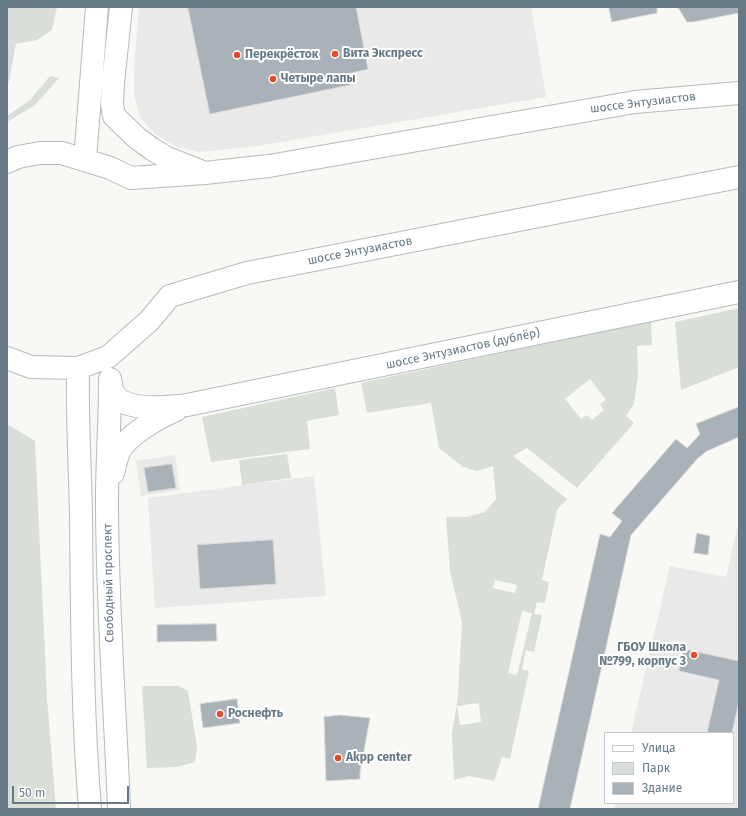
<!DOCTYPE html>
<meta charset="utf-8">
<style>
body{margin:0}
#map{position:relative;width:746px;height:816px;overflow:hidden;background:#f8f8f5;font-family:"Fira Sans",sans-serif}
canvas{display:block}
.frame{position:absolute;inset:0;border:8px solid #667986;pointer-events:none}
.legend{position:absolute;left:604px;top:732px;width:130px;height:72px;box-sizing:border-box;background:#fff;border:1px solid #c2c9cf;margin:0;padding:5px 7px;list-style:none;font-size:12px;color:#667986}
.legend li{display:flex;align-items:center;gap:8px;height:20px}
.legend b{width:20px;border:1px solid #c2c9cf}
.scale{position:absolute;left:12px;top:786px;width:117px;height:18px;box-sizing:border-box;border:2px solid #667986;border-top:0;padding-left:5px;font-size:12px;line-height:14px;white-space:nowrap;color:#667986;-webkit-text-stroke:3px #fff;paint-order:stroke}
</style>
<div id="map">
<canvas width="746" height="816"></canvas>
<div class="frame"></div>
<ul class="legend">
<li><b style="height:5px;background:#fff"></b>Улица</li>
<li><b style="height:11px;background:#d9dfd6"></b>Парк</li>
<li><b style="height:11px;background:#a9b2b8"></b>Здание</li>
</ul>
<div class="scale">50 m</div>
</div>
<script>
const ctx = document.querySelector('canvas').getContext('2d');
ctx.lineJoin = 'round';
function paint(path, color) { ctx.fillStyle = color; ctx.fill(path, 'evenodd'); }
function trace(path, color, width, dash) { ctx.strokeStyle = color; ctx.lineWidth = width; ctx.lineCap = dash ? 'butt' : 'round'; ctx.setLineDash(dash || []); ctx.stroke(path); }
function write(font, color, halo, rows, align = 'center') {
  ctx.font = font + ' "Fira Sans",sans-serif'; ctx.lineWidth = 4; ctx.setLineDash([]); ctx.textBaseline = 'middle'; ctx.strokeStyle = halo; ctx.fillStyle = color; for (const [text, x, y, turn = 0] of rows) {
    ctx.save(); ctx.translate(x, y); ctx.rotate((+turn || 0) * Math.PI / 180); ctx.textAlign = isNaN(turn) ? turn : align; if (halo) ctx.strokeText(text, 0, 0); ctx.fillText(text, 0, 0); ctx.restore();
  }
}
paint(new Path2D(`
 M139,7H531L546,97L257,146L199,152L177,147L155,134L140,117L134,96V68Z
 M175,455L180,490L141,496L136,461Z
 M314,476L326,596L155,608L148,498Z
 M739,520V809H614L615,803H733V733H631L670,566L726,577Z`), '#e8e9e8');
paint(new Path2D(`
 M7,7H57L52,30L37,40L16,44L7,91Z
 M50,76L59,78L35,105L7,122V116L30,100Z
 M739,308V367L681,390L675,322Z
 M651,321L652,345L637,346L638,376L634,404L626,416L634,423L577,488L527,448L513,456L567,499L557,510L542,580L549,582L545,603L537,602L534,614L542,615L534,652L526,650L522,670L529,671L510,759L502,757L494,781L469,776L454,780L452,734L458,696L462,622L450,571L446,517H467L485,512L496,499L493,466L477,471L463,467L439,448L431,403L367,413L361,383ZM590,379L606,400L600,404L604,410L592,420L587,415L581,419L565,399ZM495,580L517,585L515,593L493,588ZM522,611L532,613L517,675L508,673ZM479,703L481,722L460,725L457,706Z
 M335,388L339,415L307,421L310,449L211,462L202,417Z
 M7,424L35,441L47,698L56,809H7Z
 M287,454L291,478L242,485L239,460Z
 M142,686H179L188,691L197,747L195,762L177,767L147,768Z`), '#d9dfd6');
const building = new Path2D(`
 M188,7H356L368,69L348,74L350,85L210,114Z
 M609,7H657V13L612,22Z
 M678,7H739V13L693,22H687Z
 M739,407V437L707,451L698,458L631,535L570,809H538L600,534L610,537L622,521L612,513L676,439L687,448L700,434L696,424Z
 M172,464L176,488L148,492L144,468Z
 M697,533L710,536L708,555L694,553Z
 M273,540L276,584L200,589L197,545Z
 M216,624L217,641L157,642V625Z
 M684,649L739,661V701L732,733H707L719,680L679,671Z
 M237,699L240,723L203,728L200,704Z
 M340,715L370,718L360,772V779L326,781L324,717Z`);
paint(building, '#a9b2b8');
trace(building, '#d9d9d7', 1);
const major = new Path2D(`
 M121,7L113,83L112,104L114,116L137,138L152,149L167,158L200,171
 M85,160L97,7
 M7,162L18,157L40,153H62L110,168L131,178L205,173L269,166L635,102L739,93
 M7,358L31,367L78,368L108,357L149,321L170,296L247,273L739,177
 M78,368C77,417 80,466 81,516C82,614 82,711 90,809
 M110,379C111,383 111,388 113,392C123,413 168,407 187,405L739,292
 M110,382C110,421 107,461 107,500C107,603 115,706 119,809
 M113,473C115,467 116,459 119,452C128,434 158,418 176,410`);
trace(major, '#b6bbbe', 24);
trace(major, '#fff', 22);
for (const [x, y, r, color] of [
 [335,54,4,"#e54c28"],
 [237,55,4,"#e54c28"],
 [273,79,4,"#e54c28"],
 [694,655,4,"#e54c28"],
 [220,714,4,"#e54c28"],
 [338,758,4,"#e54c28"]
]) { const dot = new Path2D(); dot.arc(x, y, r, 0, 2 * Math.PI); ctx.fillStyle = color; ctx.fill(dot); trace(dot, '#fff', 1.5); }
write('bold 12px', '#667986', '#fff', [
 ["Вита Экспресс",343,54],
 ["Перекрёсток",245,55],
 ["Четыре лапы",281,79],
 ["ГБОУ Школа",686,648,"right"],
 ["№799, корпус 3",686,662,"right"],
 ["Роснефть",228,714],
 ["Akpp center",346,758]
], 'left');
write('12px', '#667986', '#fff', [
 ["шоссе Энтузиастов",643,103,-7],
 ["шоссе Энтузиастов",360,251,-11],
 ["шоссе Энтузиастов (дублёр)",463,349,-12],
 ["Свободный проспект",109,583,-91]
]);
</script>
